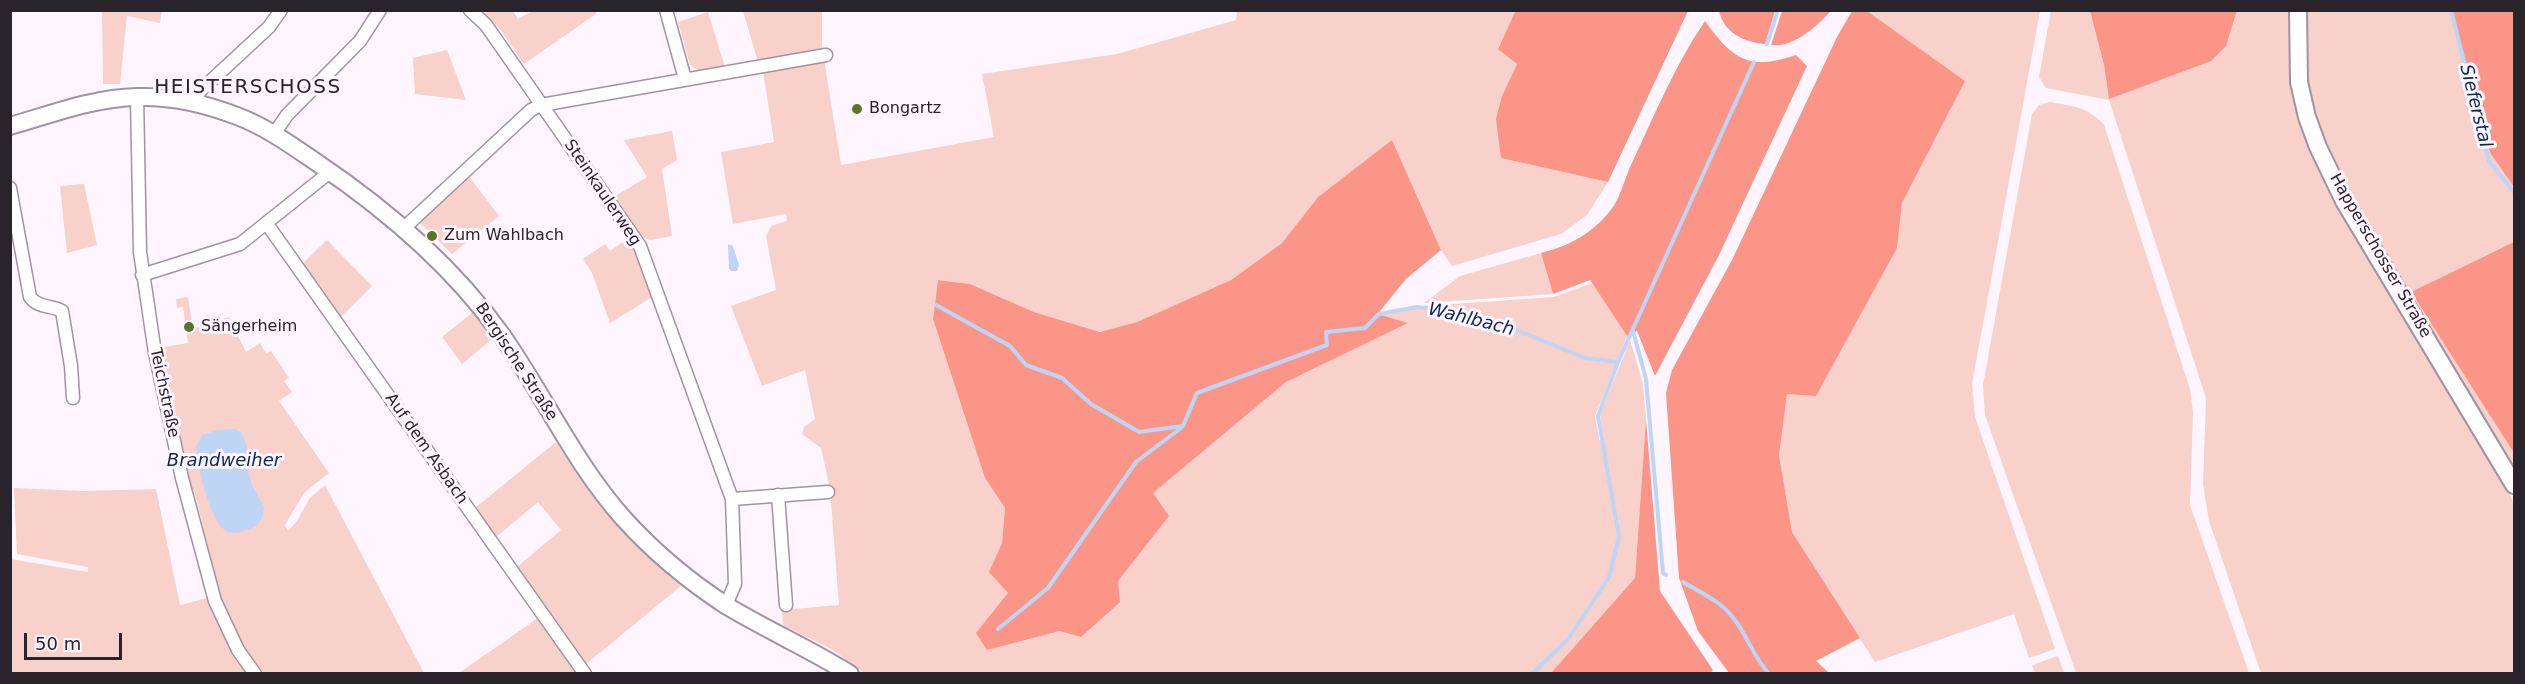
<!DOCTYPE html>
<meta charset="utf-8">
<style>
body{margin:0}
#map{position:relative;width:2525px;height:684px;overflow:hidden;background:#fef5ff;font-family:"DejaVu Sans",sans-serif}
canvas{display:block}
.frame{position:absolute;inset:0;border:12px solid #29242a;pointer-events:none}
.scale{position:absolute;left:24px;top:633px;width:98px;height:27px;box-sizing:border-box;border:3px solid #29242a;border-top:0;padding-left:8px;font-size:18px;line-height:21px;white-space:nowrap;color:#29242a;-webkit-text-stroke:4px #fef5ff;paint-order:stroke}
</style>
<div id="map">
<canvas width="2525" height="684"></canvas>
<div class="frame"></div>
<div class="scale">50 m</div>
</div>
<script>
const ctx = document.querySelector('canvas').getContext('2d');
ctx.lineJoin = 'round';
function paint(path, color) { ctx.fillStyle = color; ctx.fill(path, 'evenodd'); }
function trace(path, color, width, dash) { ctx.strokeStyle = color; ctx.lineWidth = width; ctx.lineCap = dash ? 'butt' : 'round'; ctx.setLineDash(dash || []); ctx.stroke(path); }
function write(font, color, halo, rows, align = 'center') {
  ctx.font = font + ' "DejaVu Sans",sans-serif'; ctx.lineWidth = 6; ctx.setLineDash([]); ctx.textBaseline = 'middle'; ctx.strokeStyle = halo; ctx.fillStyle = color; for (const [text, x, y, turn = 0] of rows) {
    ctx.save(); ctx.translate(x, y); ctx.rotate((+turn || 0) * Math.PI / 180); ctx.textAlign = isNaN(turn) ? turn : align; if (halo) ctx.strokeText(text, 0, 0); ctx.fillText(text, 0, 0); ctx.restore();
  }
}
paint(new Path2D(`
 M102,11H162L160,23L127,16L120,84H103Z
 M489,11H513L518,19L532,11H595L596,14L524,64L500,29L483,14Z
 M743,11H822V50L758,62Z
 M1237,11H1516L1498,48L1517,64L1502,96L1501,158L1608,182L1587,215L1561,234L1452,266L1441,250L1392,140L1318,197L1282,243L1231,280L1137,322L1101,332L1034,312L970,284L938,280L933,319L985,478L1005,508L1002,543L990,571L1008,593L987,650L1060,631L1117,581L1169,516L1152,493L1286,382L1407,323L1380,315L1424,306L1554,297L1592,283L1627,336L1595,416L1600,442L1604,439L1600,415L1630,340L1643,384L1646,419L1635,578L1551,673H864L833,650L783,625L782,610L839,605L830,489L821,448L802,434L804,427L815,419L805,370L762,386L731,306L776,290L766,236L771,226L787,221L786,214L733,224L721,152L774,142L763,70L824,59L841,165L994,137L982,74L1117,54L1236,20Z
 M1867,11H2040L1972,384L1975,417L2055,649L2029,658L2014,614L1875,662L1792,532L1779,455L1787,393L1816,395L1897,248L1902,203L1965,81Z
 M2051,11H2090L2104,65L2109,99L2226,46L2237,11H2292L2299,111L2507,488L2514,504V673H2261L2209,521L2203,484L2206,398L2109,100L2046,88L2039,77Z
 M2306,11H2451L2490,153L2514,187V242L2411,292L2514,453V472L2377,245L2330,158L2314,112L2305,74Z
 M708,12L725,67L700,72L690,65L678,22Z
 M447,50L466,100L415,94L413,58Z
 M2050,102C2072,106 2089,107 2104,125L2190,389L2193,412L2190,505L2249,673H2076L1985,415L1983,385L2032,114L2039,105Z
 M672,131L677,160L662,169L672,236L650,240L638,235L612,198L647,177L624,140Z
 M468,175L499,216L452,254L418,221Z
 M84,184L97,245L67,253L60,186Z
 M627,239L635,250L652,297L610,323L592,273L583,259L605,244L610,251Z
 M327,240L372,286L341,317L302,264Z
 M1541,253L1553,294L1424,303L1460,276Z
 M188,297L193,329L229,317L246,352L260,343L266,354L271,351L289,378L284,381L292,392L279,401L329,473L304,493L285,525L288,531L297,521L310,498L325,485L424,673H259L247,656L221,600L194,490L189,491L159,348L188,343L183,307L177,308L176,299Z
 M473,312L492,339L462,364L442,337Z
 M556,442C591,497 630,544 681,586L586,664L517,567L561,530L538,502L496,537L475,508Z
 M14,488L84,491L156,489L180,605L208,598L224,631L248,670L245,674L11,673L10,559L88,572V567L17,554Z
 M538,618L577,673H459Z
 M2058,656L2064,673H2035L2032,665Z`), '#f8d1cb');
paint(new Path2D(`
 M1516,10L1688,11L1608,182L1501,158L1496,119L1502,96L1517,64L1498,49Z
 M1719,11H1775L1765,44C1744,42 1724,33 1719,11Z
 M1782,11V10L1831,11C1816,27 1793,48 1771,45Z
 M1852,11H1867L1965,81L1902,203L1897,248L1816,396L1787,394L1779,455L1792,532L1860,638L1816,661L1829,673H1729L1698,631L1679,578L1666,393L1672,370L1732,260L1837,37Z
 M2090,11V10L2237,11L2226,46L2211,61L2109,99L2104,65Z
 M2451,11H2514V187L2490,153Z
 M1705,21C1733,60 1749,71 1796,55L1807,66L1719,255L1655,376L1637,331L1627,336L1590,280L1553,294L1541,253C1570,246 1595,232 1613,207C1621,195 1625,178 1631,165C1654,116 1675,65 1705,21Z
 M1392,140L1441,250L1406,279L1380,311L1381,315L1408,323L1286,382L1153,493L1169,516L1118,581L1120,602L1081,637L1060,631L987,650L976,633L1008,593L989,572L1002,543L1005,508L985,478L933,319L938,280L970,284L1034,312L1100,332L1137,322L1231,280L1282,243L1318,197Z
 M2514,242V453L2411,292Z
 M1646,419L1660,591L1713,670L1709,674L1551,673L1635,578Z`), '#fb9588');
paint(new Path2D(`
 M728,244L733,246L739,265L737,271H731L729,269Z
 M236,429L242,433L252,462L248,472L252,485L264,507C263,517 261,525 250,529C243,531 236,535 228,532C211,525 196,464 196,446L203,435L217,430Z`), '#bfd5f5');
trace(new Path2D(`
 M2451,10L2489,161L2514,192
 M1767,44L1778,10
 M936,305L1010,346L1026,365L1062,378L1091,404L1139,432L1183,426L1197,393L1327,345L1326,332L1365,328L1379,314L1417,307L1448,310L1497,329L1509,327L1585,358L1618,362L1754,62
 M1633,331L1646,379L1663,573L1666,575
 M1683,582C1696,590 1712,597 1723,607C1744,625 1751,654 1769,674
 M998,629L1048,588L1136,462L1181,428
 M1532,674L1568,639L1609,577L1619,537L1598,416L1618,362`), '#bfd5f5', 4);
const street = new Path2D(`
 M470,10L486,25L640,246L732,499L735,584L726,605
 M666,10L685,79
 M137,97L140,252L155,353L182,478L215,601L238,650L255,674
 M195,103L200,91L269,27L281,10
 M274,134L287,115L360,41L380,10
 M10,188L30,297C38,308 51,305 62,311L71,366L73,398
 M267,224L585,674
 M404,228L531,110L541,105L826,55
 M142,275L240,244L330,172
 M778,495L786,605
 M732,499L828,492`);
const secondary = new Path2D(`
 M2298,10L2299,82L2307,117L2318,147L2344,201L2514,485
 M10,126C52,114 93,98 137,97C170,96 206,104 237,116C266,127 291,145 316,162C387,210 452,265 501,334C544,395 574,463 624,519C653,551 690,582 727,606C767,630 810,649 850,674`);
trace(street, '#a193a2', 15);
trace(secondary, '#a193a2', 20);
trace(street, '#fff', 12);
trace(secondary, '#fff', 16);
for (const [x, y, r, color] of [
 [857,109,6,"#5a7629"],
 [432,236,6,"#5a7629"],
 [189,327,6,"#5a7629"]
]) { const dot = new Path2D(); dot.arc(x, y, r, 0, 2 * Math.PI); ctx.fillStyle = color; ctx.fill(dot); trace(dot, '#fef5ff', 2); }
write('16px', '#29242a', '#fef5ff', [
 ["Bongartz",869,109],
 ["Zum Wahlbach",444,236],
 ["Sängerheim",201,327]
], 'left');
write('16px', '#29242a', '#fef5ff', [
 ["Steinkaulerweg",602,193,56],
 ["Happerschosser Straße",2380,256,60],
 ["Bergische Straße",516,362,57],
 ["Teichstraße",164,393,78],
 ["Auf dem Asbach",426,449,55]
]);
write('italic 18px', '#062a58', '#fef5ff', [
 ["Sieferstal",2475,106,76],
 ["Wahlbach",1471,320,14],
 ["Brandweiher",224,461]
]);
ctx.letterSpacing = '1.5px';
write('20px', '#29242a', '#fef5ff', [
 ["HEISTERSCHOSS",248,88]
]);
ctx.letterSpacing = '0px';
</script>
